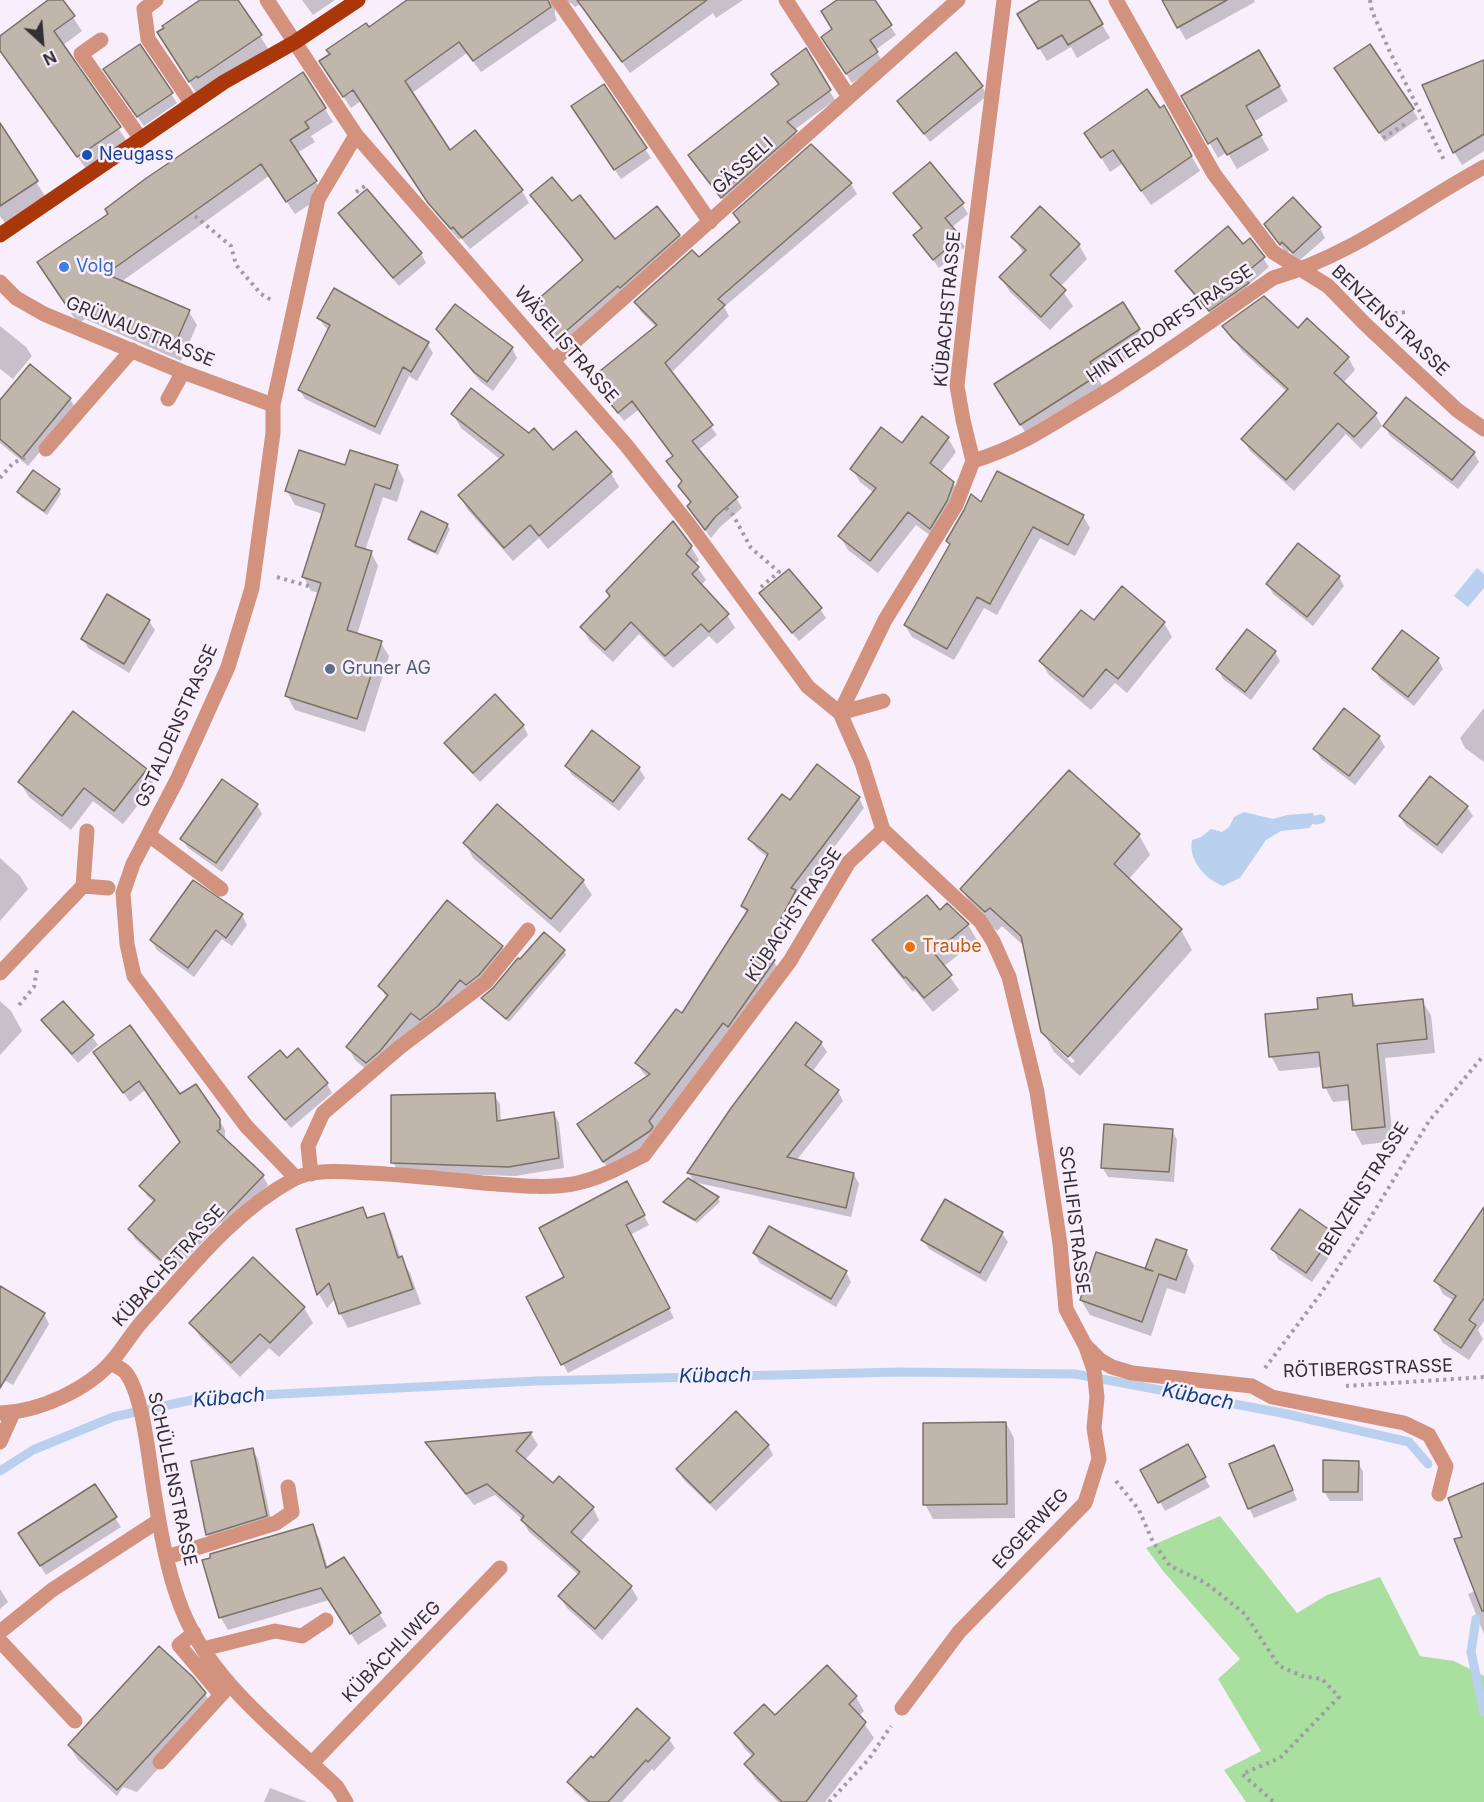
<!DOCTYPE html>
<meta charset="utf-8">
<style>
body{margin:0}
#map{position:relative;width:1484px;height:1802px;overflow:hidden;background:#f9effc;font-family:Inter,sans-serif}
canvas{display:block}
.north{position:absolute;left:12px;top:12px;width:60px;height:60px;-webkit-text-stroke:4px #f9effc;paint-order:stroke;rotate:154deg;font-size:16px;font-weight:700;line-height:24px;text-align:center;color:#332f34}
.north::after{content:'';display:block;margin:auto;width:21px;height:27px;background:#332f34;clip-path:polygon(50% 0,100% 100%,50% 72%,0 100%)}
</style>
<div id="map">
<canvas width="1484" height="1802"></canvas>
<div class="north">N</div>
</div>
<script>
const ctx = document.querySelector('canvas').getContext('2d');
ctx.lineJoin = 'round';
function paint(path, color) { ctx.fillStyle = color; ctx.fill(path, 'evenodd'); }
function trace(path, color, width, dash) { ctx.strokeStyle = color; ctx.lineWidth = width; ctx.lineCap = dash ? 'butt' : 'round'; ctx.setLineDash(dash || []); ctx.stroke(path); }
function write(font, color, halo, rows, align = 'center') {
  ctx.font = font + ' Inter,sans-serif'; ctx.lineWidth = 5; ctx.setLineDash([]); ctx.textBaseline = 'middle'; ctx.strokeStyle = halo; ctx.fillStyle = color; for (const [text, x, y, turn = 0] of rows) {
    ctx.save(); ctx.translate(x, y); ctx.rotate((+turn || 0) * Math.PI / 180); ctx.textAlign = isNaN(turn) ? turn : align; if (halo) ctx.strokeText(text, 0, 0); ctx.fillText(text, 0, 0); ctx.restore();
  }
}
paint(new Path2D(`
 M1220,1516L1297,1613L1327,1595L1380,1577L1420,1656L1454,1661L1484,1676V1802H1246L1224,1770L1261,1751L1218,1679L1240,1659L1163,1571L1146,1548Z`), '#a9df9f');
paint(new Path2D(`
 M1477,568L1484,574V588L1468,607L1454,596Z
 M1244,812L1273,819L1287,815L1313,813L1316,820L1309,828L1281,831L1266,840L1240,878L1223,886C1205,879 1188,860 1192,840L1201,837L1211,829L1222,832L1229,827L1234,817Z`), '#bad0ef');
paint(new Path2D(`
 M51,0H61L82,31L63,45L128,143L87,170L0,50V38Z
 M203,0H236L269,50L198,96L167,47Z
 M302,0H335L313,15Z
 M409,0H743L716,18L713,13L630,73L580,4L575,7L571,3L564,2L555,9V15L557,20L481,72L467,53L411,94L450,152L475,132L522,191L529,203L470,249L461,238L459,240L437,215L361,101L351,108L328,74L368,29Z
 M840,0H873L896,35L875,50L883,62L852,83L829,47Z
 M1043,0H1087L1110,38L1077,58L1071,47L1047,61L1019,14Z
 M1163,0H1254L1255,2L1186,40Z
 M805,51L835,100L794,130L801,141L728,206L689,155L780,85L773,75Z
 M1259,52L1288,101L1253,122L1269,150L1237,169L1227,152L1218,158L1183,96Z
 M1484,61V151L1462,165L1454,152Z
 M111,78L171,94L177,103L144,126Z
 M1342,78L1413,110L1418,119L1385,142Z
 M982,86L987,96L930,142L899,101Z
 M1164,108L1200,171L1151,205L1122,164L1110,172L1086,133Z
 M325,109L333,122L311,136L315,142L297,153L324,195L295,214L269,176L121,282L189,312L197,325L181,361L85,319L78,324L47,275Z
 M578,116L645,149L651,158L621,179Z
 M0,125L45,196L5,223L0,216Z
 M811,146L851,184L857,194L724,307L729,316L671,373L717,435L697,451L736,498L742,508L720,527L711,538L689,507L692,504L680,486L682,482L668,462L674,457L638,410L624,421L592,379L657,328L641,312L636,302L699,260L741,223Z
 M895,193L962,204L968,214L951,228L965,247L939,268L915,236L922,229Z
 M532,195L571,203L615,241L679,235L684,244L562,348L535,318L530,309L583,262Z
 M340,214L421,254L426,263L399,286L345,223Z
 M1266,225L1320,228L1325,238L1299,261L1289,251L1286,253Z
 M1013,237L1079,245L1087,259L1060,287L1073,306L1050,330L1010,292L1001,278L1024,254Z
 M1243,246L1263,258L1269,267L1248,285L1253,293L1215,319L1182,281L1177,271Z
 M1123,304L1148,345L1097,377L1105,390L1029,438L1004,399Z
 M319,318L427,343L433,353L417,381L409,376L380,435L305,399L300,390L329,330L325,327Z
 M0,326L26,347L32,356L13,379L0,369Z
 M1224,326L1348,357L1355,370L1343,383L1375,414L1382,426L1361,449L1346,434L1294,491L1250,451L1243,439L1287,392L1242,351Z
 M438,329L512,348L517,358L493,391L481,382L444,339Z
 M30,366L70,399L76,409L28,466L0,443V402Z
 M453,414L553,452L576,433L611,473L619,487L548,549L539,538L513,561L468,510L460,496L501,460L461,428Z
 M923,419L948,438L956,452L940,473L953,483L961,497L938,541L916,525L878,573L848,550L840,536L874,493L860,482L852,469L902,445Z
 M1385,426L1474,453L1479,462L1458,489L1390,436Z
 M397,466L404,480L397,502L383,497L365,551L371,552L378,566L357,635L381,643L389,656L365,732L295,710L287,696L320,593L311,591L304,577L323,514L295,505L287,491L346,467Z
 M59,490L61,494L47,515L21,497L19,492Z
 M982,504L1083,516L1090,528L1075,556L1040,538L997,615L984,608L954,660L912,637L905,625L950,546L947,541Z
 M447,525L450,529L438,555L412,543L409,539Z
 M691,547L699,560L695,564L706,580L701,585L727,615L735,628L717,644L709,636L673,668L639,634L613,662L589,640L582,627Z
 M1339,577L1344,586L1313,626L1273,594L1268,584Z
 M761,594L820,609L826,618L799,641L767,603Z
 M149,621L155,630L129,673L88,648L83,639Z
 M1094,622L1164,623L1172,637L1127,693L1115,683L1091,710L1049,675L1040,661Z
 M1275,652L1280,661L1251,700L1223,679L1218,669Z
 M1438,659L1443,669L1414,706L1380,679L1374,669Z
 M1484,708V762L1465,748L1460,738Z
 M1344,710L1379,737L1385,747L1355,785L1321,759L1315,749Z
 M523,725L528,735L480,782L451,752L446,743Z
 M593,732L639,768L645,778L619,811L572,775L567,766Z
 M146,770L154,785L123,824L93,801L71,830L29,797L20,782Z
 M1069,772L1139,835L1150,855L1129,879L1181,930L1192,950L1080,1076L1054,1052L1043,1031L1025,947L1002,926L997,931L973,908L962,889ZM1049,1037L1075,1061L1072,1063L1049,1041Z
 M859,798L864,808L797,896L800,901L770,959L774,962L780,971L658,1137L610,1171L584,1134L648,1077L643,1073L637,1063L682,1015L747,914L743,906L768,858L756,848L750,839L790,802Z
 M257,805L262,814L222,872L188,848L182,839Z
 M1467,807L1473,816L1442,854L1406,826L1400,816Z
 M465,843L583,881L592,895L560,933L473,858Z
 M0,858L20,876L28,889L0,921Z
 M947,905L968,925L977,940L943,967L959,990L933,1012L915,990L913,992L883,955L874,940L940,913Z
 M242,915L247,925L232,946L222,939L194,977L157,950L151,940Z
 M502,947L509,960L374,1076L355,1060L348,1047L387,999L380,986Z
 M564,951L566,955L509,1022L486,1002L483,998L494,989Z
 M1351,996L1357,1007L1422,1001L1431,1015L1435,1053L1385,1058L1393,1141L1362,1145L1354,1130L1351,1100L1333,1102L1325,1087L1322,1067L1279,1071L1271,1056L1320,1010Z
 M0,1001L11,1011L22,1031L0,1055Z
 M43,1021L92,1036L98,1045L78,1063L49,1030Z
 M821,1043L827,1052L812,1072L838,1091L843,1101L796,1161L854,1174L859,1184L851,1217L694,1182L689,1173Z
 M287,1060L327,1084L332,1093L291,1128L256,1087L250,1078Z
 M101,1061L180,1096L219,1120L225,1130V1140L263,1176L268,1185L227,1228L221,1222L172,1274L135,1239L130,1229L155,1203L147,1196L141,1186L182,1143L145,1090L130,1102Z
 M494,1095L500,1104L501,1122L554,1113L559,1123L564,1168L515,1176L398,1172L393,1162Z
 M1172,1130L1177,1140L1174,1182L1108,1177L1102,1167Z
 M632,1193L649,1225L630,1235L674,1318L568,1373L563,1364L566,1277Z
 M718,1198L720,1202L697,1223L668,1206L665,1202Z
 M362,1208L369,1219L383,1215L391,1230L401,1259L410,1273L421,1304L348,1328L340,1313L335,1299L327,1308L319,1294L298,1230Z
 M1484,1214V1321L1478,1330L1483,1339L1469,1360L1443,1343L1435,1330L1454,1301L1443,1294L1436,1281Z
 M1002,1233L1008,1242L986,1282L929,1249L923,1240Z
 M1333,1234L1338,1244L1312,1282L1278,1259L1273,1249Z
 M1186,1251L1194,1266L1185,1294L1167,1288L1151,1336L1090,1315L1081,1300L1149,1272Z
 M754,1253L846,1272L851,1282L836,1307L760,1263Z
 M253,1259L304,1308L313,1323L279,1357L269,1348L240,1377L200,1337L191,1323Z
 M0,1298L44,1314L49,1324L13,1385L0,1378Z
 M1006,1423L1014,1438L1015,1518L933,1519L925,1504Z
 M531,1434L538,1445L525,1460L553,1485L593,1508L599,1520L580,1542L631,1587L638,1599L602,1640L567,1608L560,1597L579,1575L529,1532L522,1519L495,1495L474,1505L434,1455L427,1444Z
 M768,1445L773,1455L716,1511L683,1479L678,1469Z
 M1187,1446L1210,1487L1165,1511L1142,1470Z
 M252,1449L258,1459L272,1525L213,1544L207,1534Z
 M1279,1457L1297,1500L1254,1518L1249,1508Z
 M1358,1462L1363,1472V1501H1330L1324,1491Z
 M1484,1485V1634L1468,1594L1476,1591L1464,1537Z
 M115,1518L121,1527L46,1575L26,1543Z
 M312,1526L319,1538L328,1569L344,1559L387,1626L358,1645L329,1600L228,1630L221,1618Z
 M0,1589L8,1602L0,1609Z
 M205,1694L214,1708L137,1792L123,1787L117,1796L78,1760L69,1745Z
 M856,1697L864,1711L859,1716L874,1738L825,1802H778L755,1779L746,1764L753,1757L744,1748L736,1734L775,1717Z
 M669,1739L675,1748L654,1771L652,1769L622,1802H586L575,1792L569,1782L593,1760Z
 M270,1788L307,1802H264Z`), '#0003');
trace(new Path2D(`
 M1316,820L1321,819
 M0,1471L33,1450L113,1417L201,1398L536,1381L899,1372L1075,1374L1282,1413L1409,1442L1428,1464
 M1476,1619L1471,1652L1484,1712`), '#bad0ef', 9);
const building = new Path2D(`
 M48,0H63L75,16L54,31L121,127L77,157L0,51V36Z
 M200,0H238L262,35L198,78L197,76L189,82L157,32L164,28L162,26Z
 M407,0H548L551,7L473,61L459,42L405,81L450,150L475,130L523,190L462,238L453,227L451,229L428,203L353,90L343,97L319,61L330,54L326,50L366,23L369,27Z
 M577,0H707L622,62Z
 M837,0H875L892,25L870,40L878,52L846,74L821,37L832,29L821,11Z
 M1040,0H1089L1103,24L1068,45L1062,35L1038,49L1017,14Z
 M1162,0H1227L1177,28Z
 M140,44L173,93L137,117L103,69Z
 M1370,44L1414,109L1379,133L1334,68Z
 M806,48L831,90L787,122L797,131L721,198L688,155L779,84L771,74Z
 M1259,50L1280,86L1246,106L1262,135L1227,155L1217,138L1208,144L1181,96Z
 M956,52L983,86L924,134L897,101Z
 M1484,60V134L1453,153L1422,85Z
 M303,72L326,108L305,122L309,128L290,140L317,181L286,202L261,164L106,274L190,310L173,349L77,307L70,311L37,262L108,214L105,209L145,179Z
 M604,84L647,148L614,170L571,106Z
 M1147,89L1160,108L1164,105L1192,156L1141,191L1113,150L1101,158L1084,133Z
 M0,123L38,181L0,206Z
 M811,144L852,183L718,299L725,305L665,363L713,425L692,441L738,497L715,517L705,530L687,506L691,502L678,486L682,481L666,461L673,456L632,401L618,413L590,379L657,325L634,302L692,250L699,257L740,222L733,213Z
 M930,162L964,203L945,218L961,237L933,260L913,235L922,228L893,193Z
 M552,177L572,201L580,195L615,239L657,206L680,235L620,288L618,286L556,340L528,308L583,260L530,195Z
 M367,189L422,253L393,278L338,213Z
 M1293,197L1321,227L1293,253L1282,242L1280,245L1264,224Z
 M1040,206L1080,244L1050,275L1066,290L1041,317L999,277L1026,250L1011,237Z
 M1228,226L1243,244L1250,238L1265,257L1242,276L1249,283L1209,311L1175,271Z
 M334,288L429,342L411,372L403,367L375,427L298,390L330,325L317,318Z
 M1264,296L1298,328L1307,318L1349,357L1334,373L1377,413L1354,437L1338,423L1286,480L1241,439L1288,389L1233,339L1222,326Z
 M1123,302L1140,329L1090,362L1098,375L1020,425L994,384Z
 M455,304L513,347L487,382L474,372L436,329Z
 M30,364L71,398L22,458L0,439V400Z
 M471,388L529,433L534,428L553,450L576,431L612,472L539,536L530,525L504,548L458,495L504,455L451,414Z
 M1406,397L1475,452L1452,480L1383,426Z
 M922,416L949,437L930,463L954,482L947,501L930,529L908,512L870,561L838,536L876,488L850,469L881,427L902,443Z
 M299,450L345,465L350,450L398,465L390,489L375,484L355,546L372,551L347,630L382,641L357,719L285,696L321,583L302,577L325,504L285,491Z
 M33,470L60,489L44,511L17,492Z
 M997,471L1084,515L1068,545L1033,527L990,604L977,597L947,649L904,625L950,544L946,541L964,510L971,494L981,502Z
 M421,511L448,524L435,552L408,539Z
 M673,521L692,546L686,554L699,567L692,574L729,614L709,632L701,624L665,656L631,622L605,650L580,627L610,596L606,591Z
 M1298,543L1340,576L1307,617L1266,584Z
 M789,569L822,608L792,633L759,593Z
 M1122,586L1165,622L1118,679L1106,669L1083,697L1039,661L1081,610L1094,620Z
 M107,594L150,620L124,664L81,639Z
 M1247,629L1276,651L1245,692L1216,669Z
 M1402,630L1439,658L1408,697L1372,669Z
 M495,694L524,725L473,773L444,743Z
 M1344,708L1380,736L1349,776L1313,749Z
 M73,711L147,769L114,811L84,788L62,816L18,782Z
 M592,730L640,767L613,802L565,766Z
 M817,764L860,797L791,888L796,890L763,952L775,960L728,1027L723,1023L649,1121L653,1127L650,1131L603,1162L577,1124L650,1074L635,1063L676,1009L682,1013L748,910L741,906L768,854L748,839L782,794L790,800Z
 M1069,770L1140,834L1114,864L1182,929L1068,1057L1041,1032L1021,936L990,908L985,912L960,889Z
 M1430,776L1468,806L1437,845L1399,816Z
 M222,779L258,804L216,863L180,839Z
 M497,804L584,880L551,919L463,843Z
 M193,880L243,914L226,938L216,930L188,968L150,940Z
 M927,895L940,910L947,903L969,924L934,953L952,975L924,998L906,977L904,978L872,940Z
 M447,900L503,946L479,975L466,985L460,980L438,1006L420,1020L411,1013L380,1051L366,1063L346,1047L388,995L378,986Z
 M544,932L565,950L506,1019L481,998L493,988L518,958L520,959Z
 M1352,994L1353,1006L1423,999L1427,1039L1377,1044L1385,1127L1352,1130L1348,1085L1323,1088L1319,1052L1269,1057L1265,1014L1318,1009L1317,998Z
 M63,1001L94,1035L72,1054L41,1020Z
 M796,1022L822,1042L805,1065L839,1090L787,1157L854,1173L846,1208L687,1173L731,1108Z
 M130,1025L180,1094L196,1084L220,1119V1129L217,1131L264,1175L221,1220L215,1214L166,1265L128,1229L155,1200L139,1186L180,1142L139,1081L123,1093L93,1052Z
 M298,1048L328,1083L285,1120L248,1077L280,1050L287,1058Z
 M495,1093L497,1121L554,1112L559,1158L509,1167L391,1163V1095Z
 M1104,1124L1173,1129L1169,1172L1101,1168Z
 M688,1178L719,1197L695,1220L663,1202Z
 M627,1181L645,1215L626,1225L670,1308L561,1365L526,1297L564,1277L539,1228Z
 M945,1199L1003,1232L980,1273L921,1240Z
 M363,1207L367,1218L384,1213L398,1258L402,1256L413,1289L339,1314L329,1283L317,1295L296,1229Z
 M1484,1207V1298L1469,1320L1476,1325L1461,1348L1434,1330L1456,1296L1434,1281Z
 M1300,1209L1334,1233L1306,1273L1271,1249Z
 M769,1226L847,1271L831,1299L753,1253Z
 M1156,1239L1187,1250L1176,1280L1159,1274L1142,1322L1080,1300L1096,1252L1153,1271L1145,1269Z
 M253,1257L305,1307L270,1343L260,1334L231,1363L189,1323Z
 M0,1286L45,1313L0,1388Z
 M736,1411L769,1445L710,1503L676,1469Z
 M1006,1422L1007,1504L923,1505V1423Z
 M532,1432L516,1451L553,1483L559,1476L594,1507L571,1532L632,1586L595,1629L558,1596L580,1572L521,1520L524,1516L487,1484L466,1494L425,1442Z
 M1188,1444L1206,1477L1158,1503L1140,1470Z
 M1274,1445L1293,1490L1248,1509L1229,1464Z
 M253,1448L267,1516L206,1535L191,1461Z
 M1323,1460L1359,1461L1358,1492H1323Z
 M1484,1483V1611H1482L1454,1539L1462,1537L1448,1498Z
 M95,1484L117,1517L40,1566L18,1533Z
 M313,1524L326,1568L344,1557L381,1613L350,1634L321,1588L219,1618L202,1560L210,1558V1554Z
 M159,1646L193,1677L206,1693L117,1790L68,1745Z
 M827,1665L857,1696L849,1704L866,1722L806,1802H782L744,1764L754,1754L734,1733L764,1704L775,1715Z
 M637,1708L670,1738L648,1762L646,1760L608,1802H590L567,1782L591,1756L593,1758Z`);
paint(building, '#c1b6ab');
trace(building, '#7b7167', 1.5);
trace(new Path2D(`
 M1370,0L1372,11L1390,52L1445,162
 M1383,138L1405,124
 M356,192L368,184
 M195,216L231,246L236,265L261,294L273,301
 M1387,314L1406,312
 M0,478L13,463L27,457
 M726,508L733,515L751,548L779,572L761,587
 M277,577L312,587
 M19,1005L34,987L37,969
 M1265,1368L1319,1296L1360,1235L1429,1121L1484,1055
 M1346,1386L1484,1377
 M1116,1481L1139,1510L1153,1542L1170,1566L1206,1583L1245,1614L1279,1666L1302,1676L1322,1679L1339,1697L1280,1758L1242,1774L1274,1802
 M829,1802L869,1759L891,1726`), '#a39ba5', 4, [3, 4.5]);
trace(new Path2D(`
 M156,0L144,9L148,39L192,104
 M267,0L356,135L626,445L690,526L808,687L840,713L883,701
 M558,0L710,222
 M786,0L849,97
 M1116,0L1214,174L1273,252L1328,286L1365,324L1457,410L1484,429
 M101,40L81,54L141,139
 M0,282L16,298L44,314L183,372L273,405
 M554,360L958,0
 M168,399L183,372
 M46,449L132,350
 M973,461C1014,449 1043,430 1079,408C1146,368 1209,322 1273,278C1351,256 1414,205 1484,167
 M883,830L980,921L993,941L1009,977L1037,1092L1060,1244L1066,1309L1085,1345L1100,1360L1112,1367L1132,1373L1252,1386L1272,1397L1404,1423L1429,1435L1446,1466L1439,1494
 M149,835L221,889
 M83,886L87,831
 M0,973L83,886L108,888
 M311,1174L308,1146L323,1113L400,1047L486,982L528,930
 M296,1178L246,1126L134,976L127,944L123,893L133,864L177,780L228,667L252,588L273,433V405L318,199L356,135
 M111,1363C116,1366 123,1369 126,1373C142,1394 148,1451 152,1478C159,1524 168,1582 188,1623C220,1689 286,1738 337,1787L346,1802
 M0,1413C38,1412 87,1390 112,1361C124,1347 133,1331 145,1318C191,1267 233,1212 294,1179C314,1168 347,1172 370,1173C407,1175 445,1179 483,1183C513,1185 543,1189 573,1184C599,1179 621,1167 644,1155L790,961L849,862L883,830L862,763L840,713L885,620L956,505L973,461L963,420L957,386L968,286L1004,0
 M0,1442L13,1413
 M167,1557L276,1523L292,1512L288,1487
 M0,1632L52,1590L158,1521
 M194,1633L179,1645L221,1695
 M0,1641L75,1721
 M203,1649L275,1631L302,1636L326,1620
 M902,1708L959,1632L1085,1503L1099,1459L1094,1428L1097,1397L1094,1370L1086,1347
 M160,1762L230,1685
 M312,1763L500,1568`), '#d2927e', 15);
trace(new Path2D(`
 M0,235L224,82L295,42L358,0`), '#a9370a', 15);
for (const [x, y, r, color] of [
 [87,155,6,"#1a4fb4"],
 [64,267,6,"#3f7fe0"],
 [330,669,6,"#5c6f8a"],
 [910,947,6,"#e8710a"]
]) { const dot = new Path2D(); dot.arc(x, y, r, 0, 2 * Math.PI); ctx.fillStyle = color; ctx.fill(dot); trace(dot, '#f9effc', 2); }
write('18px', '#164399', '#f9effc', [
 ["Neugass",99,155]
], 'left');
write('18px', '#332f34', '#f9effc', [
 ["GÄSSELI",743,166,-42],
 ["KÜBACHSTRASSE",948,309,-85],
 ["BENZENSTRASSE",1390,321,43],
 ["HINTERDORFSTRASSE",1170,324,-34],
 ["GRÜNAUSTRASSE",140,332,22],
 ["WÄSELISTRASSE",566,345,49],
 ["GSTALDENSTRASSE",177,726,-66],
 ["KÜBACHSTRASSE",794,915,-56],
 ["BENZENSTRASSE",1364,1189,-58],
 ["SCHLIFISTRASSE",1074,1220,83],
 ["KÜBACHSTRASSE",169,1266,-48],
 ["RÖTIBERGSTRASSE",1368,1369,-2],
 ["SCHÜLLENSTRASSE",172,1479,78],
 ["EGGERWEG",1031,1529,-47],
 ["KÜBÄCHLIWEG",392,1652,-46]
]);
write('18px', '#366cbe', '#f9effc', [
 ["Volg",76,267]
], 'left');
write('18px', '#4e5e75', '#f9effc', [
 ["Gruner AG",342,669]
], 'left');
write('18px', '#c56008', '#f9effc', [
 ["Traube",922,947]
], 'left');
write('italic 20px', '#0e4184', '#f9effc', [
 ["Kübach",715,1376,-1],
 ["Kübach",1198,1397,11],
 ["Kübach",229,1398,-5]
]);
</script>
